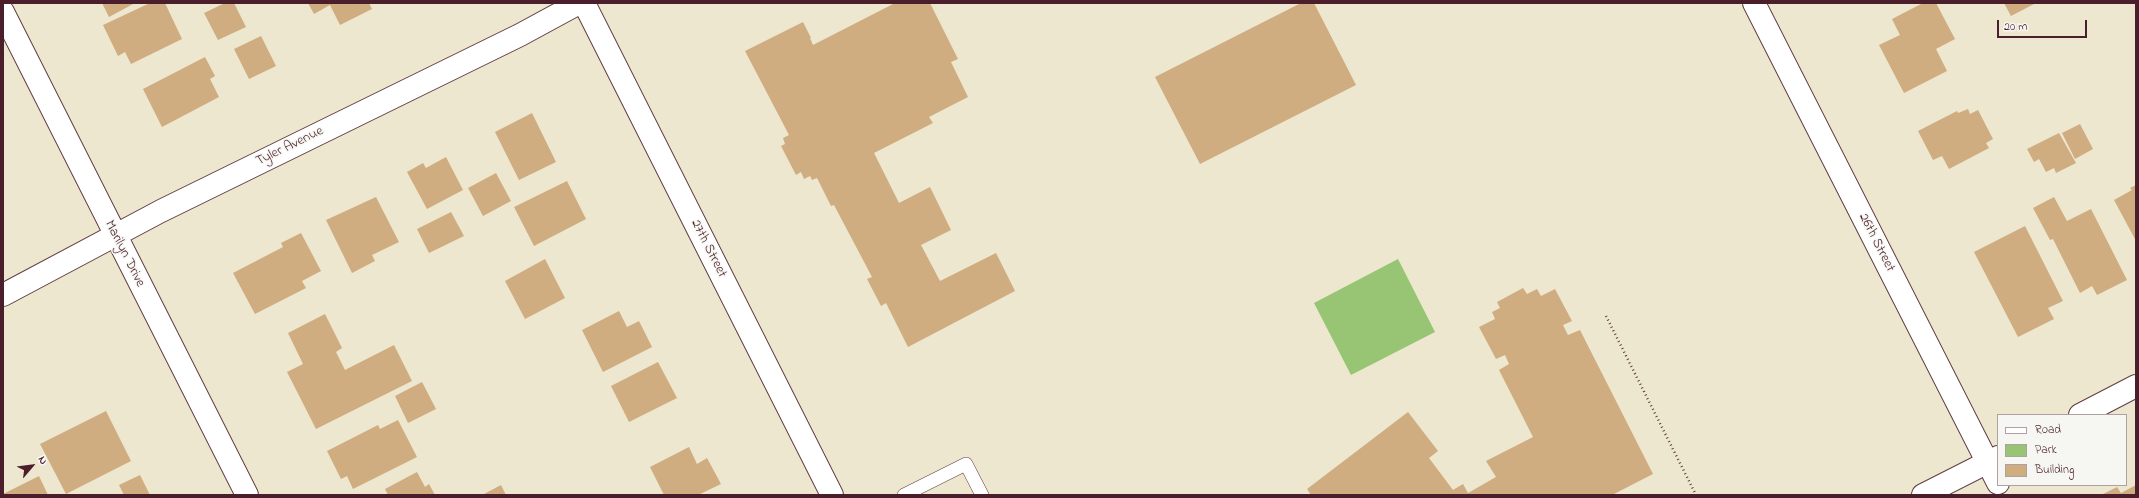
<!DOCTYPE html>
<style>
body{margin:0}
#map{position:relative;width:2139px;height:498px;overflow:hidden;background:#ece7ce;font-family:"Indie Flower",sans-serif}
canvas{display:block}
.frame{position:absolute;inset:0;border:4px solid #4a1f2b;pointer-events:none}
.legend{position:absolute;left:1997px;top:414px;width:130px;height:72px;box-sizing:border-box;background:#f6f6f2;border:1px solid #b1a0a2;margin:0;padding:5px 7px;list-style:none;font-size:12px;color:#4a1f2b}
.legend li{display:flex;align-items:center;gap:8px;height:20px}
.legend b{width:20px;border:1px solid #b1a0a2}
.north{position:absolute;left:12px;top:446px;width:40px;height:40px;-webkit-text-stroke:3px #f6f6f2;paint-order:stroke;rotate:62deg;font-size:11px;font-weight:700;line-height:16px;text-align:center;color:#4a1f2b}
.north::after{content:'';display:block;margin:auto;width:14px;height:18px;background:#4a1f2b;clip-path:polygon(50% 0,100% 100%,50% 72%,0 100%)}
.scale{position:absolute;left:1997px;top:20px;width:90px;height:18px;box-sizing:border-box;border:2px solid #4a1f2b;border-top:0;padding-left:5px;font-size:12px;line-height:14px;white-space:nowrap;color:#4a1f2b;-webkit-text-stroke:3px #f6f6f2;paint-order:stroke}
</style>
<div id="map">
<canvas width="2139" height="498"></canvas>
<div class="frame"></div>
<ul class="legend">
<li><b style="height:5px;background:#fff"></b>Road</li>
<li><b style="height:11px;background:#98c573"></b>Park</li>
<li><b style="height:11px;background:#d0ac81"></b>Building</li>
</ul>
<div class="north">N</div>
<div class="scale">20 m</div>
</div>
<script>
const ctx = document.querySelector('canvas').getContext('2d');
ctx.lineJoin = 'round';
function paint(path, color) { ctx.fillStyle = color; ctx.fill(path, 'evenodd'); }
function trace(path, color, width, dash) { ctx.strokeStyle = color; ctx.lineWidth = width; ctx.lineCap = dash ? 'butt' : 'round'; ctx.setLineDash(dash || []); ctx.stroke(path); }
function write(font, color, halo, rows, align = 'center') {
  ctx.font = font + ' "Indie Flower",sans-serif'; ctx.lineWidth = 3; ctx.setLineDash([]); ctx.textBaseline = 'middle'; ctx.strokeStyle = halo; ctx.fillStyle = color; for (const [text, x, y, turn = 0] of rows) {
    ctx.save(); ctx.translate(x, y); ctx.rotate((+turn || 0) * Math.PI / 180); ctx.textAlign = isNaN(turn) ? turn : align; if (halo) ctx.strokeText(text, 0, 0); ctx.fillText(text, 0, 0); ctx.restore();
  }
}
paint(new Path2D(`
 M1398,259L1435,332L1351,375L1314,303Z`), '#98c573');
paint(new Path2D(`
 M102,3H135L109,17Z
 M150,3H165L182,39L131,64L125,52L118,56L103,25Z
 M225,3H234L246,27L218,40L204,13Z
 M308,3H369L372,9L340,25L330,5L314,14Z
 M895,3H930L958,59L951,62L968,97L929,117L933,123L874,153L899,203L930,187L951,230L921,245L940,281L996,253L1015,291L908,347L886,303L881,306L867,279L872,277L834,205L831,206L817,178L812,180L810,176L804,179L801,172L796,175L781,146L785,144L783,138L789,135L745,51L803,22L811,38H810L813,45Z
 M1301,3H1314L1356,85L1200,164L1155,77Z
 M1923,3H1936L1955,39L1936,49L1947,71L1904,93L1879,45L1900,35L1892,19Z
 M2004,3H2036L2011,16Z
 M261,36L276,66L249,79L234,49Z
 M205,57L215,76L210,79L219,97L162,127L143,89Z
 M1968,109L1970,114L1978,110L1993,139L1986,143L1989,148L1949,169L1942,156L1933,160L1918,131L1957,111L1958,113Z
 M532,113L556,162L519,180L495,132Z
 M2080,124L2093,149L2075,159L2062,133Z
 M2059,133L2076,163L2056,173L2054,168L2046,172L2039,159L2034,162L2027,149Z
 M446,157L463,190L427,209L407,172L423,163L426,168Z
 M496,173L511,201L483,216L468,188Z
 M567,181L586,219L534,246L514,207Z
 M2136,185V241L2114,200L2132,190L2130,188Z
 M376,197L399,242L372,255L375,261L352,273L326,220Z
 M2054,197L2067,221L2091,209L2127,280L2097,295L2092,286L2080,293L2053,239L2050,240L2033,208Z
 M451,212L464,236L429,253L417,229Z
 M2025,226L2063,301L2048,308L2054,319L2018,337L1974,252Z
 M301,233L321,271L302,281L306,288L255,314L233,273L283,247L281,243Z
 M545,259L565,298L525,319L505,281Z
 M1523,288L1527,294L1537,289L1541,296L1555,289L1572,321L1563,325L1568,335L1580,330L1653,474L1612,495H1311L1307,489L1408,412L1438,451L1429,458L1453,490L1463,484L1468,493L1496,477L1486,461L1533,437L1499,370L1509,364L1505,355L1496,359L1479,327L1495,319L1492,312L1500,308L1497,302Z
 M619,311L627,327L639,321L652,347L603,372L582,330Z
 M325,314L342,348L336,352L345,370L394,345L412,381L316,429L287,372L303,364L288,333Z
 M658,362L677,398L629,422L611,386Z
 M422,382L436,409L408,423L395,396Z
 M106,411L131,461L66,494L40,444Z
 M398,420L417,457L353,489L347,476L341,479L327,451L378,425L380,429Z
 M689,447L697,464L707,458L721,484L698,495H664L650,467Z
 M417,472L425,487L429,484L435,495H388L385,489Z
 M140,475L150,495H124L119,485Z
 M39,476L48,495H3V494Z
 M501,485L506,495H485L484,494Z
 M2136,485V495H2101L2117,487L2121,493Z`), '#d0ac81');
const lane = new Path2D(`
 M904,495L966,464L982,495`);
const street = new Path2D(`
 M584,3L832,495
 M3,12L247,495
 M3,295L161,211L520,35L579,3
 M2080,415L2136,386
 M1923,495L1998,457`);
const secondary = new Path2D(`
 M1754,3L1998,483`);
trace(lane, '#623d43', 14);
trace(street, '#623d43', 24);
trace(secondary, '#623d43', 24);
trace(new Path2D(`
 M1606,316L1696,495`), '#623d43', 2.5, [1, 3]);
trace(lane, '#fff', 13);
trace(street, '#fff', 22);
trace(secondary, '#fff', 22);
write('14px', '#4a1f2b', '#f6f6f2', [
 ["Tyler Avenue",290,147,-26],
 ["26th Street",1876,243,63],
 ["27th Street",708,249,63],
 ["Marilyn Drive",124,254,63]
]);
</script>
